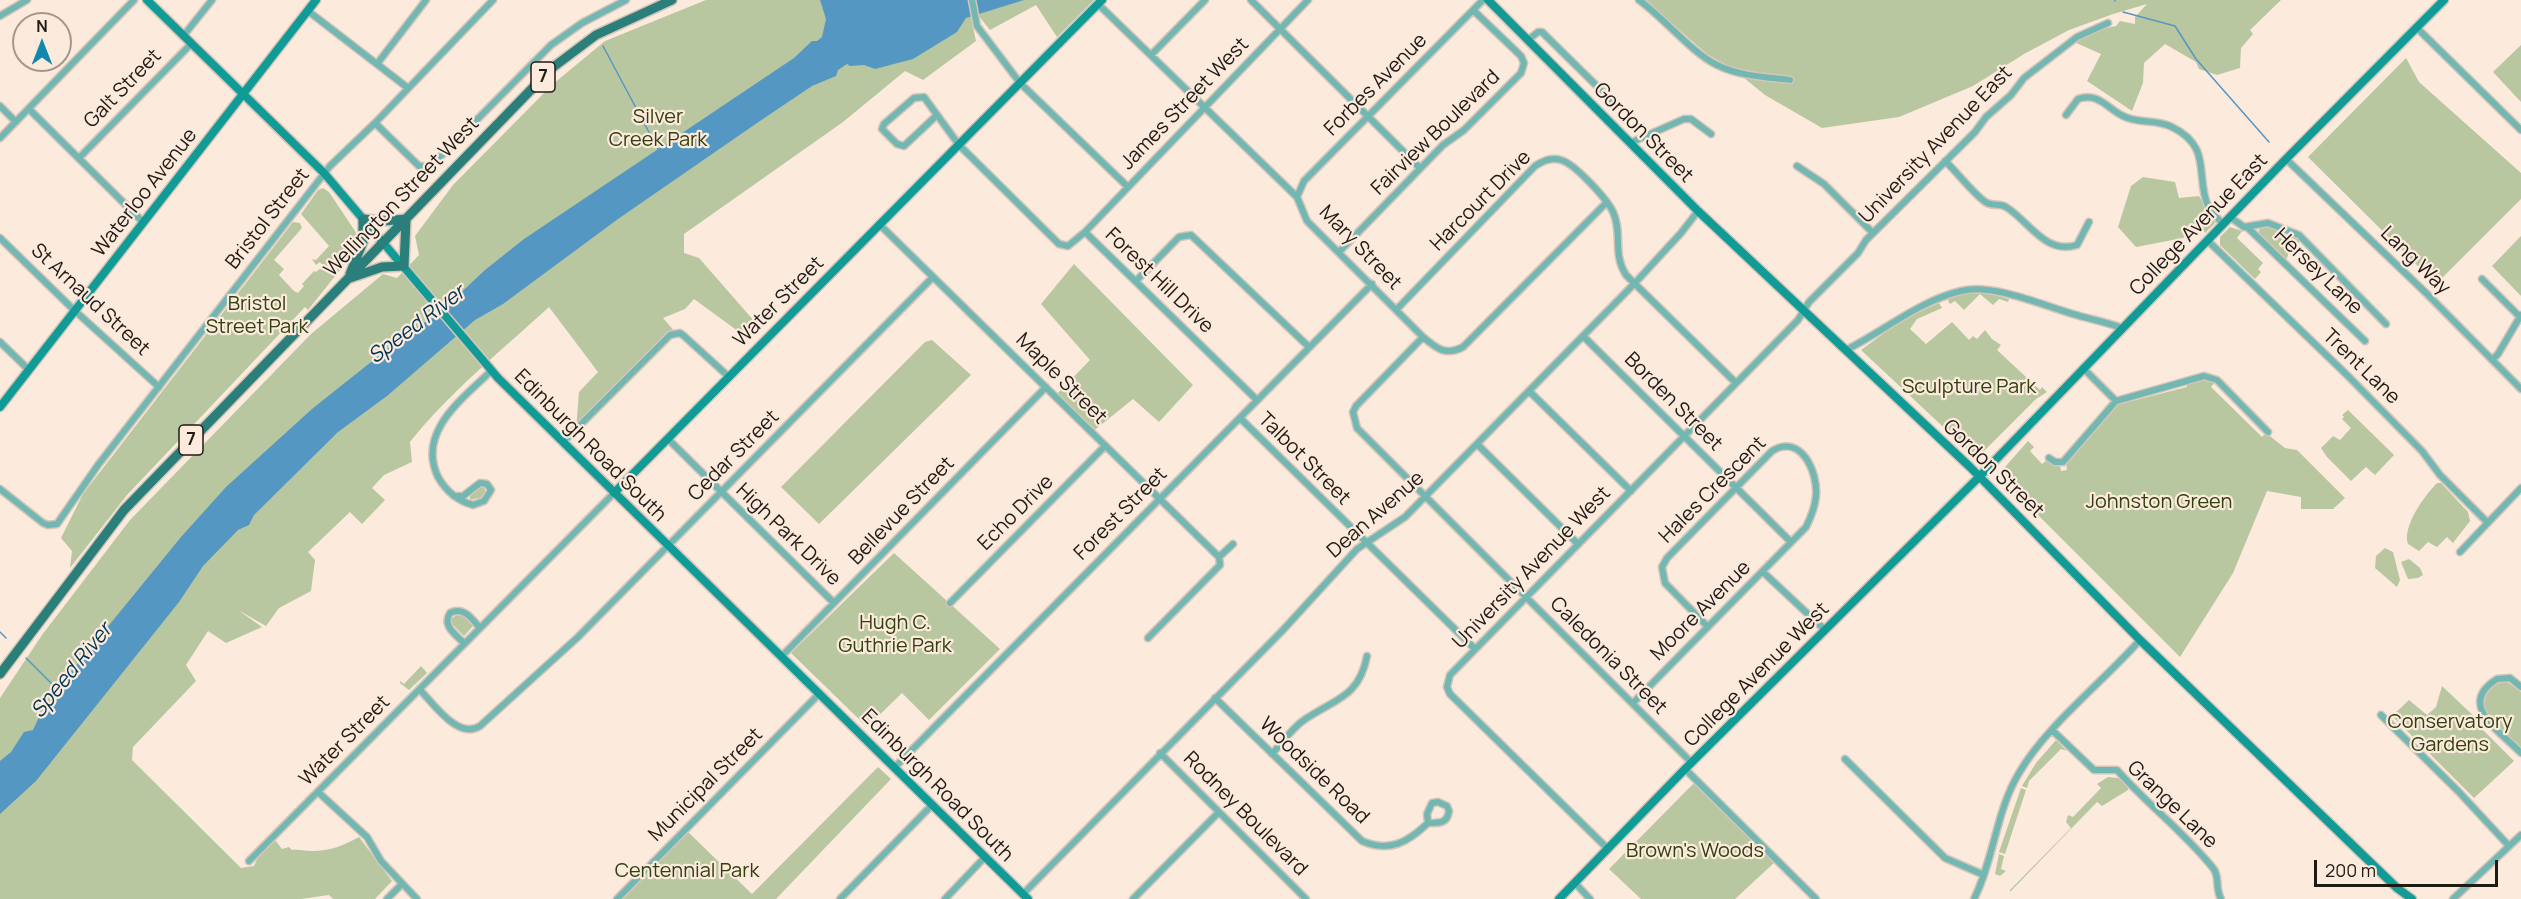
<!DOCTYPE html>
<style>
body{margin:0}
#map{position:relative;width:2521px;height:899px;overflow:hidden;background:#fceadd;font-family:Manrope,sans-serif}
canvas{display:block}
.north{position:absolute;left:12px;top:12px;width:60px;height:60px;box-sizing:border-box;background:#fceadd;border:2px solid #a4978d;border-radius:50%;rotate:0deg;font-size:16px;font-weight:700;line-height:24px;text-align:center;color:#201a15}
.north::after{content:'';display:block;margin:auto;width:21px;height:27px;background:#1189ad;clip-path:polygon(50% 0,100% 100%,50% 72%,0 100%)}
.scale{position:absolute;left:2314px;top:860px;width:184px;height:27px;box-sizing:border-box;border:3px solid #201a15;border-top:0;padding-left:8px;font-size:18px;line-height:21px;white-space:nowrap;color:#201a15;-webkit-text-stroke:4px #fceadd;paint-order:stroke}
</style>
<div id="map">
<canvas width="2521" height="899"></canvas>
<div class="north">N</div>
<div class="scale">200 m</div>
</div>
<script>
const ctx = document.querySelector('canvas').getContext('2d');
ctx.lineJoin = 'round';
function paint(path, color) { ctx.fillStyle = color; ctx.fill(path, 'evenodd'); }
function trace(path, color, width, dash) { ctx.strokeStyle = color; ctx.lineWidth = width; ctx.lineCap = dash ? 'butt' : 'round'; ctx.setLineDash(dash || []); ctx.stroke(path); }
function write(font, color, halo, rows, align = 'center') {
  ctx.font = font + ' Manrope,sans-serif'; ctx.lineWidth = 4.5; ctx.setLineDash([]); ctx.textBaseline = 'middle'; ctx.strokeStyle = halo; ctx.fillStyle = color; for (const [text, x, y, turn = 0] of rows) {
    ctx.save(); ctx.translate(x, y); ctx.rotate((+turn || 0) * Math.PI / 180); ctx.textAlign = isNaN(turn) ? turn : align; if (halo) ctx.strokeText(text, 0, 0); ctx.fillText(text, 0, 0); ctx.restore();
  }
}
paint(new Path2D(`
 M706,0H967L976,41L923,80L905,71L843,122L684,234V253L699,258L755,322L746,337L694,299L685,309L663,318L676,333L576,430L579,392L598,372L549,307C501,351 451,391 410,442L412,462L384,475L372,488L385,500L362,524L350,512L308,552L315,560L311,591L279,608L266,626L238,610L262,627L226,643L208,631L186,665L196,681L133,747L132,760L241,868L254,866L258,857L275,840L282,849L289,847L292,850C300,849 305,851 312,851C330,851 342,846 359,837L392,881L375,899H333L329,895L301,899H0V698L42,635L130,520L311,334L383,274L397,278L419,255L415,236L453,185L553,84L605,41Z
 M975,0H1094L1057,37L1036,5L990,30L978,15Z
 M1645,0H2281L2250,30L2253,34L2241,48L2240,68L2217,75L2199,69L2196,62L2165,44L2144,63L2143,83L2132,111L2087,81L2101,54L2072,41L2097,30L2116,26L2120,21L2135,24V17L2147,4L2113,14L2069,30L2024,54L1973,86L1899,117L1822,128L1765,95L1733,69L1707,54Z
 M2521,45V102L2493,72Z
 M2406,58L2419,82L2521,173V199L2436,284L2308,157Z
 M2143,177L2175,182L2179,198L2199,196L2215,223L2205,233L2201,225L2183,238L2136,247L2118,227L2131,186Z
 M323,188L329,192L355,231L359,241L356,250L308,310L305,307L127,495L70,568L72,551L61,538L83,494L293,222L300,223L302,228L274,260L284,269L279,275L294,291L298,293L304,286L302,284L314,271L316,272L323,266L320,262L316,265L312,259L316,260L329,246L301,214L318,190Z
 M2264,225L2294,236L2300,241L2289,252L2286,261L2258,234L2260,227Z
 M2230,227L2242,231L2237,238L2263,263L2258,269L2261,272L2255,279L2220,245V237Z
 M2521,236V296L2492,266Z
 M1074,264L1193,385L1159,422L1133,399L1091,433L1054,397L1090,360L1041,304Z
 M1968,293L1990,294L2009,299L2008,302L1999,299L1993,305L1980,294L1964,310L1955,301L1950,304L1948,301L1950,298Z
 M1939,303L1942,308L1917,319L1910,329L1926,344L1952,322L1969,340L1973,336L1977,339L1985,330L1992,339L2001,345L1997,350L2040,390L2042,387L2047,392L2036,399L1980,455L1971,453L1861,350L1902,320Z
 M932,340L971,375L819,524L781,487L925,342Z
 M2206,379L2215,382L2211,387L2262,437L2266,433L2285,448L2297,450L2345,498L2333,509H2301V497L2267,491L2233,573L2180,657L2012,489C2018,481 2013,472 2005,467L2028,441L2034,447L2030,451L2042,464L2047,460L2060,466L2061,471L2067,470L2066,464L2116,405L2187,387L2186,383Z
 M2348,410L2394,455L2375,475L2366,467L2351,481L2327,457L2321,448L2333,436L2340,440L2351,428L2342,419L2344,417L2342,415Z
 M2437,483H2441L2468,512L2470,521L2453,543L2447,537L2437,547L2428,542L2419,551L2408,544C2402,527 2424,496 2437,483Z
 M484,487L486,493L484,497L470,500V496L479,488Z
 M2385,548L2393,552L2400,580L2397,587L2375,568L2376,556Z
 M894,553L1000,649L929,720L902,693L867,727L791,653Z
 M2409,559L2420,568L2423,575L2418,578L2408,579L2401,562Z
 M457,615L463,616L473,626L464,636L452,624V618Z
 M421,666L427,673L409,690L400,683V681L404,684Z
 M2507,682L2521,692V748C2509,736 2473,711 2487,692C2493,685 2498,682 2507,682Z
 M2442,686L2479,721L2477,724L2514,761L2474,798L2392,716L2409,700L2427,715L2436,707Z
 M2056,740L2067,751L2061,749L2029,781L2027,788L2022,786L2036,763Z
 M878,767L891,779L776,899H615L688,832L752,894Z
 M2108,777L2118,778L2128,786V790L2102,806L2097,802L2010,892V890L2071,828L2066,822L2068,815L2073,817L2101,788L2097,784Z
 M1694,783L1775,862L1735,899H1641L1609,869Z
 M2021,788L2026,790L2005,854L1999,852Z
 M1999,854L2004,856L2001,869L2006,871L2000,876L1995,874Z`), '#b8c79f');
paint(new Path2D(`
 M820,0H1024L966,18L957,32L913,59L875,69L864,65L850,66L847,64L838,70L836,76L812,86L757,123L618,219L503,304L475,320L387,396L338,432L254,515L249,525L238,530L203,566L179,602L36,781L0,814V761L11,752L24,732L33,730L41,713L57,702V689L181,537L226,487L312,409L410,331L436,316L485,270L524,239L794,58L812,41H817L822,37L826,19Z`), '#5597c3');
trace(new Path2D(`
 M2115,0V1
 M2123,12L2175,26L2196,59L2269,142
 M603,46L659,151
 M0,632L6,638
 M26,658L57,689`), '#5597c3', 1.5);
const street = new Path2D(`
 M972,0L977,26L1020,83L1128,187
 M1251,0L1420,168
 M1639,0C1664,18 1692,53 1717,65C1739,76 1765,77 1790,80
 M1098,4L1297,197L1307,221L1423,337C1437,349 1446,356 1463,347L1607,202
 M308,11L408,88
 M0,16L27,0
 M2416,27L2521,130
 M184,35L212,0
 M1528,40L1538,32H1542L1612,101
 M1151,55L1205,0
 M377,64L426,0
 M0,106L16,122
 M29,109L143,222
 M937,115L904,146L897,144L882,129L884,124L914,98L924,97L959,145L1059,244L1068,246L1085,232L1308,0
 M2066,115L2078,99C2098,92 2107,108 2123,116C2138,124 2157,119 2172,127C2213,147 2195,177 2208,206C2212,214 2218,218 2223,224
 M375,123L419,166L430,167L551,45L582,23L626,0
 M0,138L134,0
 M1630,143L1684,119H1691L1711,134
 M79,158L192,43
 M2286,159L2426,293L2521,389
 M1945,161C1958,173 1970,190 1984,201C1991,207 1999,203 2006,207C2029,221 2045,255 2077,245L2089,222
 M1797,166L1824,184L1873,233
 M1297,197L1304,181L1483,0
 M2230,217L2244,227L2268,223L2299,235L2386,324
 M879,224L1219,557
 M2247,227L2365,341
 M1085,232L1257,400
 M0,238L74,310L159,387
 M2207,240L2348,376L2422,451L2440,475L2487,522
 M1339,252L1443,145L1464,130L1521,73L1524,63L1521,56L1473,10
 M2482,279L2519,316
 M1136,281L1179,237L1191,235L1309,347
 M1397,309L1535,166C1543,161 1551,157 1561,160C1575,164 1607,199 1613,212C1623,234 1612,253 1626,275L1736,383
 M1583,336L1791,542
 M1423,337L1356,406L1353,412L1357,428L1692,763
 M0,342L29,370
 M1846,350C1884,331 1919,301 1961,291C1992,283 2042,305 2073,314C2089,319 2106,322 2122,328
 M2492,360L2498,354L2521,315
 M2083,368L2116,401
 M1529,391L1631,491
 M1240,418L1475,649
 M668,439L834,603
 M563,442L670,335L680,333L684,336L728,376
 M1477,444L1578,544
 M2049,458L2055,462H2063L2116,401L2204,376L2217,380L2268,432
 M0,489L43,523L48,525L57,524L98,465L330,166L375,123L493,0
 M454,496H463L480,483L487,484L491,490L484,501L473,505C458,501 446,491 438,477C416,431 464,398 492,370
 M2460,552L2521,488
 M1763,572L1825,630
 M950,603L1105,446
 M1148,638L1220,565L1219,557L1233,544
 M464,643C455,634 442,626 450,613C464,606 472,619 480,628
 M781,657L1046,387
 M2521,687L2510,678L2497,679C2456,705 2500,731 2521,753
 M420,690C434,704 458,740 480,726L578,637L933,277
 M1215,698L1362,841C1390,853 1408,842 1428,823C1439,823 1447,824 1449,811L1447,806L1438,802L1432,803L1427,814L1428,823
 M1633,703L1806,527C1811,517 1815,508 1816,496C1818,472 1801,433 1772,451L1667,558L1662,567L1665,583L1708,627
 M2381,715L2458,791L2509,846
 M2052,730L2094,770H2117C2147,804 2184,832 2213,868C2220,876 2215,889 2221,899
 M1160,753L1306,899
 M1272,754C1282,743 1292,728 1304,720C1334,699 1359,698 1367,656
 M1845,759L1945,858L1984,875
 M894,768L1372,284
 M1685,769L1816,899
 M318,792L367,837L381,861L417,899
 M1608,849L1450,694L1447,687L1450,675L1798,320L1809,302L1858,253L1866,240L1975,132L1986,117L2011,95L2024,78L2077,37L2108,23
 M249,861L614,493
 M1575,883L1590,899
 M1023,894L1283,630L1357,549L1405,517L1635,283L1681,233L1698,211
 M387,899L401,885
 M617,899L819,694
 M840,899L932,805
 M945,899L985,857
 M1133,899L1219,812
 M1974,899C1994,859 1996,811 2019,773C2046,726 2103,682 2140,640
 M2453,899L2521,835`);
const secondary = new Path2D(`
 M147,0L324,173L498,378L1028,899
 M1488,0L1698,211L1970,467L2140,640L2397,888L2412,899
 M0,407L316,0
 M614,493L1102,0
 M1559,899L1685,769L1980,476L2286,159L2444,0`);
const primary = new Path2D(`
 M350,274L363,242V219L384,221L406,219
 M350,278L382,267L404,266L406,219
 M0,674L124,510L552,68L596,35L672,0`);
trace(street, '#d4c5b9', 9);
trace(secondary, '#d4c5b9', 11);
trace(primary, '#d4c5b9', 12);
trace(street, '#73b7b3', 6);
trace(secondary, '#109b96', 8);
trace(primary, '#2b7f7a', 9);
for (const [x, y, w] of [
 [543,77,24],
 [191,440,24]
]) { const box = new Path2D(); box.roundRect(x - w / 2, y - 15, w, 30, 4.5); ctx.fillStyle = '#fceadd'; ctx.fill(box); trace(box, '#201a15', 1.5); }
write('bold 18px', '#201a15', null, [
 ["7",543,77],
 ["7",191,440]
]);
write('20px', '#201a15', '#fceadd', [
 ["Forbes Avenue",1376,85,-45],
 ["Galt Street",123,89,-46],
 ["James Street West",1185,104,-46],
 ["Fairview Boulevard",1436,133,-44],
 ["Gordon Street",1643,133,45],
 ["University Avenue East",1936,145,-46],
 ["Waterloo Avenue",145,193,-52],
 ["Wellington Street West",402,197,-46],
 ["Harcourt Drive",1481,201,-45],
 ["Bristol Street",268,219,-52],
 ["College Avenue East",2199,225,-46],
 ["Mary Street",1360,248,46],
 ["Lang Way",2415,261,44],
 ["Hersey Lane",2318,272,44],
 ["Forest Hill Drive",1159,281,44],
 ["St Arnaud Street",90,300,43],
 ["Water Street",779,302,-45],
 ["Trent Lane",2361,367,44],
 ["Maple Street",1061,379,45],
 ["Borden Street",1673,402,45],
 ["Edinburgh Road South",590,446,45],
 ["Cedar Street",734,456,-45],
 ["Talbot Street",1304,459,45],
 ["Gordon Street",1993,469,44],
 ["Hales Crescent",1713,490,-45],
 ["Bellevue Street",902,511,-46],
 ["Echo Drive",1016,513,-45],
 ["Forest Street",1121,514,-45],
 ["Dean Avenue",1376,515,-41],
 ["High Park Drive",788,535,44],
 ["University Avenue West",1532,568,-46],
 ["Moore Avenue",1701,611,-45],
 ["Caledonia Street",1608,656,45],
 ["College Avenue West",1757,675,-45],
 ["Water Street",345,741,-45],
 ["Woodside Road",1314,771,44],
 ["Municipal Street",706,785,-45],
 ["Edinburgh Road South",937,786,45],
 ["Grange Lane",2172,805,44],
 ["Rodney Boulevard",1245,814,45]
]);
write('20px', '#31400e', '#fceadd', [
 ["Silver",658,117],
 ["Creek Park",658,140],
 ["Bristol",257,304],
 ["Street Park",257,327],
 ["Sculpture Park",1969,387],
 ["Johnston Green",2159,502],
 ["Hugh C.",895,623],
 ["Guthrie Park",895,646],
 ["Conservatory",2450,722],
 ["Gardens",2450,745],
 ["Brown's Woods",1695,851],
 ["Centennial Park",687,871]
]);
write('italic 21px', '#003654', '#fceadd', [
 ["Speed River",417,325,-37],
 ["Speed River",72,671,-51]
]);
</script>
